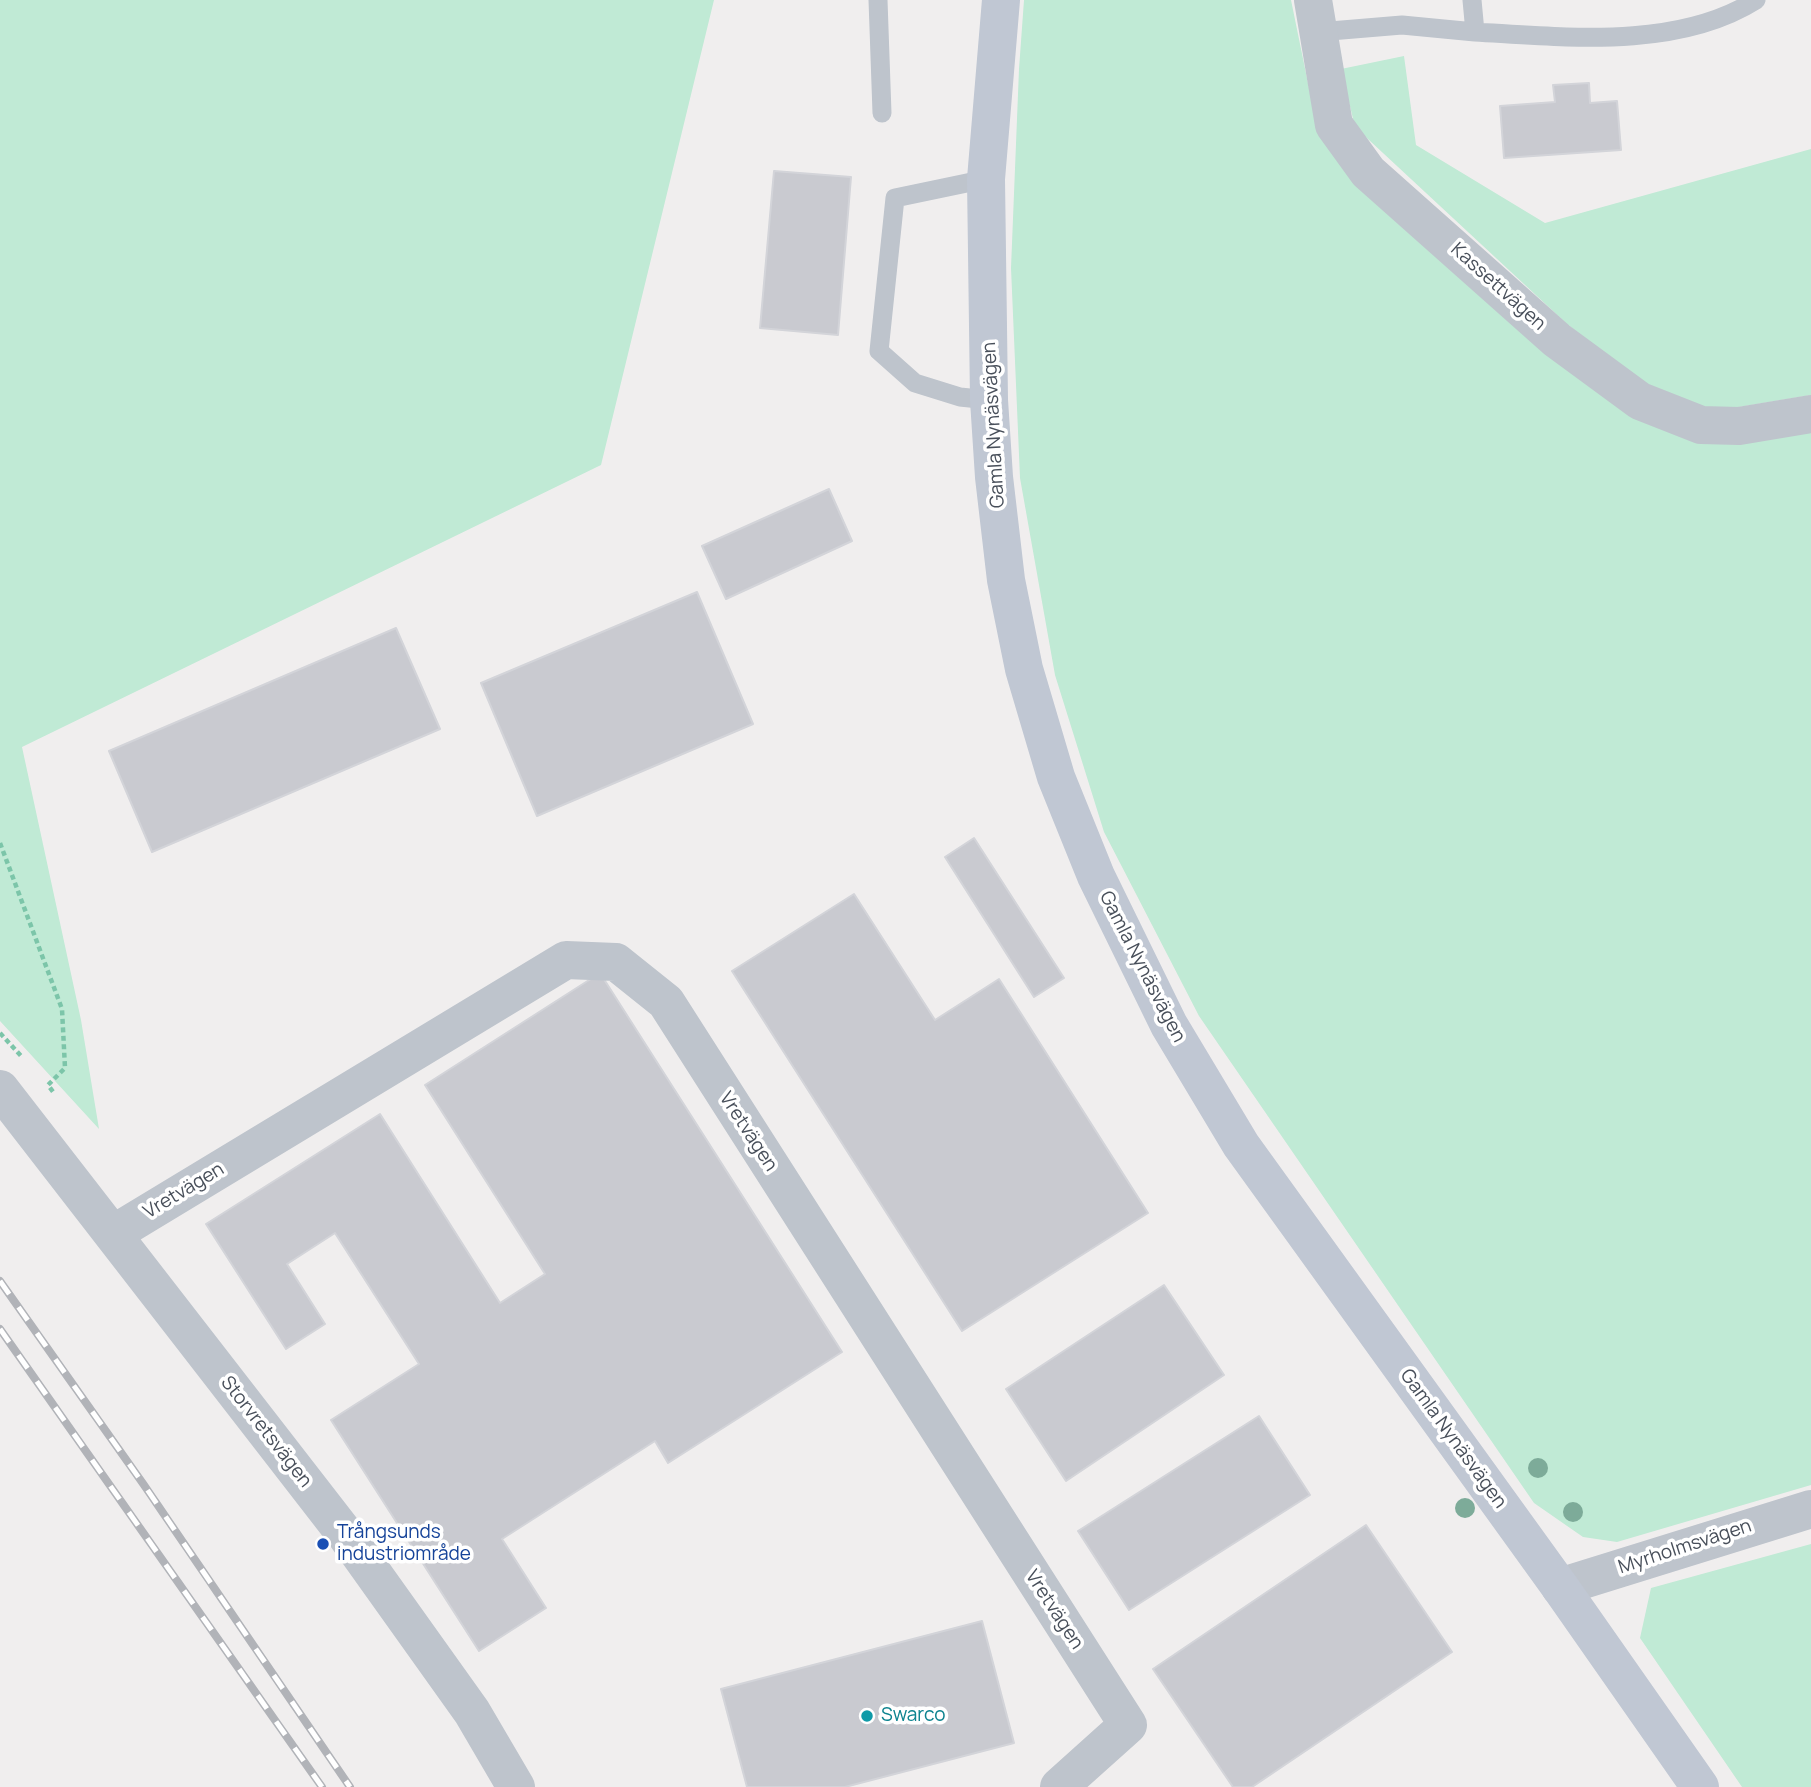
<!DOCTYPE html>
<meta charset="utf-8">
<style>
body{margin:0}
canvas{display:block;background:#f0eeee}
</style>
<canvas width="1811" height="1787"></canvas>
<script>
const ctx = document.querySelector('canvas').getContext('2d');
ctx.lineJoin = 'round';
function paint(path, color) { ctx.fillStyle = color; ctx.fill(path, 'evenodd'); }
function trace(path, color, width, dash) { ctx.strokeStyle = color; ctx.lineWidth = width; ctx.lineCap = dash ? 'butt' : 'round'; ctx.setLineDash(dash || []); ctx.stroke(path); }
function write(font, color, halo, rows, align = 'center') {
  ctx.font = font + ' Manrope,sans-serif'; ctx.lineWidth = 7; ctx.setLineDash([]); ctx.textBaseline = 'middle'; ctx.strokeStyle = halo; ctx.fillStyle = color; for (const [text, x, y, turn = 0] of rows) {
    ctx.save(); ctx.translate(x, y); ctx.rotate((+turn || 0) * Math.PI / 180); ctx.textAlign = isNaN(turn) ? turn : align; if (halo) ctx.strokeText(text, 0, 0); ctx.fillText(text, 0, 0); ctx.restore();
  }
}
paint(new Path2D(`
 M0,0H714L601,465L22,747L81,1020L99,1129L0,1021Z
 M1024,0H1291L1318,132L1637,413L1811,426V1485L1617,1542L1583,1537L1534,1503L1199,1016L1104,832L1055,675L1020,478L1011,268L1019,69Z
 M1404,56L1416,145L1545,223L1811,149V395L1709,412L1652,390L1567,324L1355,127L1341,69Z
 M1811,1544V1787H1742L1640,1638L1651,1588Z`), '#c0ead5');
const building = new Path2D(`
 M1589,83L1590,103L1617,101L1621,150L1504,158L1500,106L1555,102L1553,85Z
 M774,171L851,177L838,335L760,328Z
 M829,489L852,541L726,599L702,546Z
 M697,592L753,724L537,816L481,683Z
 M396,628L440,729L152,852L109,751Z
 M974,838L1064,978L1034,997L945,857Z
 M854,894L935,1020L999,979L1148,1213L962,1331L732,971Z
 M600,973L842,1352L668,1463L655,1441L502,1539L546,1608L479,1651L331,1420L419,1364L335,1233L287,1264L325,1324L286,1349L206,1224L380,1114L500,1303L545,1274L425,1085Z
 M1164,1285L1224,1375L1066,1481L1006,1389Z
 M1259,1416L1310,1495L1129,1610L1078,1531Z
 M1366,1525L1452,1652L1252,1787H1233L1153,1669Z
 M982,1621L1014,1743L845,1787H747L721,1689Z`);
paint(building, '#c9cad0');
trace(building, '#d3d4d9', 2);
trace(new Path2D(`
 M0,843L62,1009L65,1068L48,1085L54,1093
 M0,1033L23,1058`), '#7cc5a9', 4.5, [5, 3.5]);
trace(new Path2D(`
 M878,0L882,113
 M1318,32L1402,25L1475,32L1472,0
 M1475,32C1564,37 1677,50 1756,0
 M986,179L895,198L879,351L915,383L960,397L989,400`), '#bec4cc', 19);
trace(new Path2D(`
 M1313,0L1334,125L1368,172L1557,340L1640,401L1701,425L1739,426L1811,414
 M0,1089L345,1534L472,1712L516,1787
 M113,1234L566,960L616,962L666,1002L1128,1725L1059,1787
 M1560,1587L1811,1509`), '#bec4cc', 38);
trace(new Path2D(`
 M1001,0L986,179L989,400L994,477L1006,580L1024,669L1056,777L1096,876L1169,1025L1241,1145L1560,1587L1700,1787`), '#c0c7d3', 38);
const rail = new Path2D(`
 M0,1281L144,1485L350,1787
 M0,1329L322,1787`);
trace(rail, '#b1b3b8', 8);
trace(rail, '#fff', 5, [16]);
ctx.fillStyle = '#7dab99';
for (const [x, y] of [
 [1538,1468],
 [1465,1508],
 [1573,1512]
]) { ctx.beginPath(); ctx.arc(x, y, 10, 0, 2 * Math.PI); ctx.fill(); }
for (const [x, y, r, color] of [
 [323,1544,7,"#1a4fb4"],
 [867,1716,7,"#0f9aa8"]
]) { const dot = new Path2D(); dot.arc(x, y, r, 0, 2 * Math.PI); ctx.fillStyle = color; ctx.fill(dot); trace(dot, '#fff', 2.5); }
write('19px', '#484f5a', '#fff', [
 ["Kassettvägen",1498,287,42],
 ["Gamla Nynäsvägen",994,425,-93],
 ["Gamla Nynäsvägen",1142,967,63],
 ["Vretvägen",748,1132,57],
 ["Vretvägen",184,1191,-31],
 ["Storvretsvägen",266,1432,52],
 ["Gamla Nynäsvägen",1453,1439,54],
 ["Myrholmsvägen",1685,1547,-18],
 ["Vretvägen",1054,1610,57]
]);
write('19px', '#164399', '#fff', [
 ["Trångsunds",337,1533],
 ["industriområde",337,1555]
], 'left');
write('19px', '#0d838f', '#fff', [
 ["Swarco",881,1716]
], 'left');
</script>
